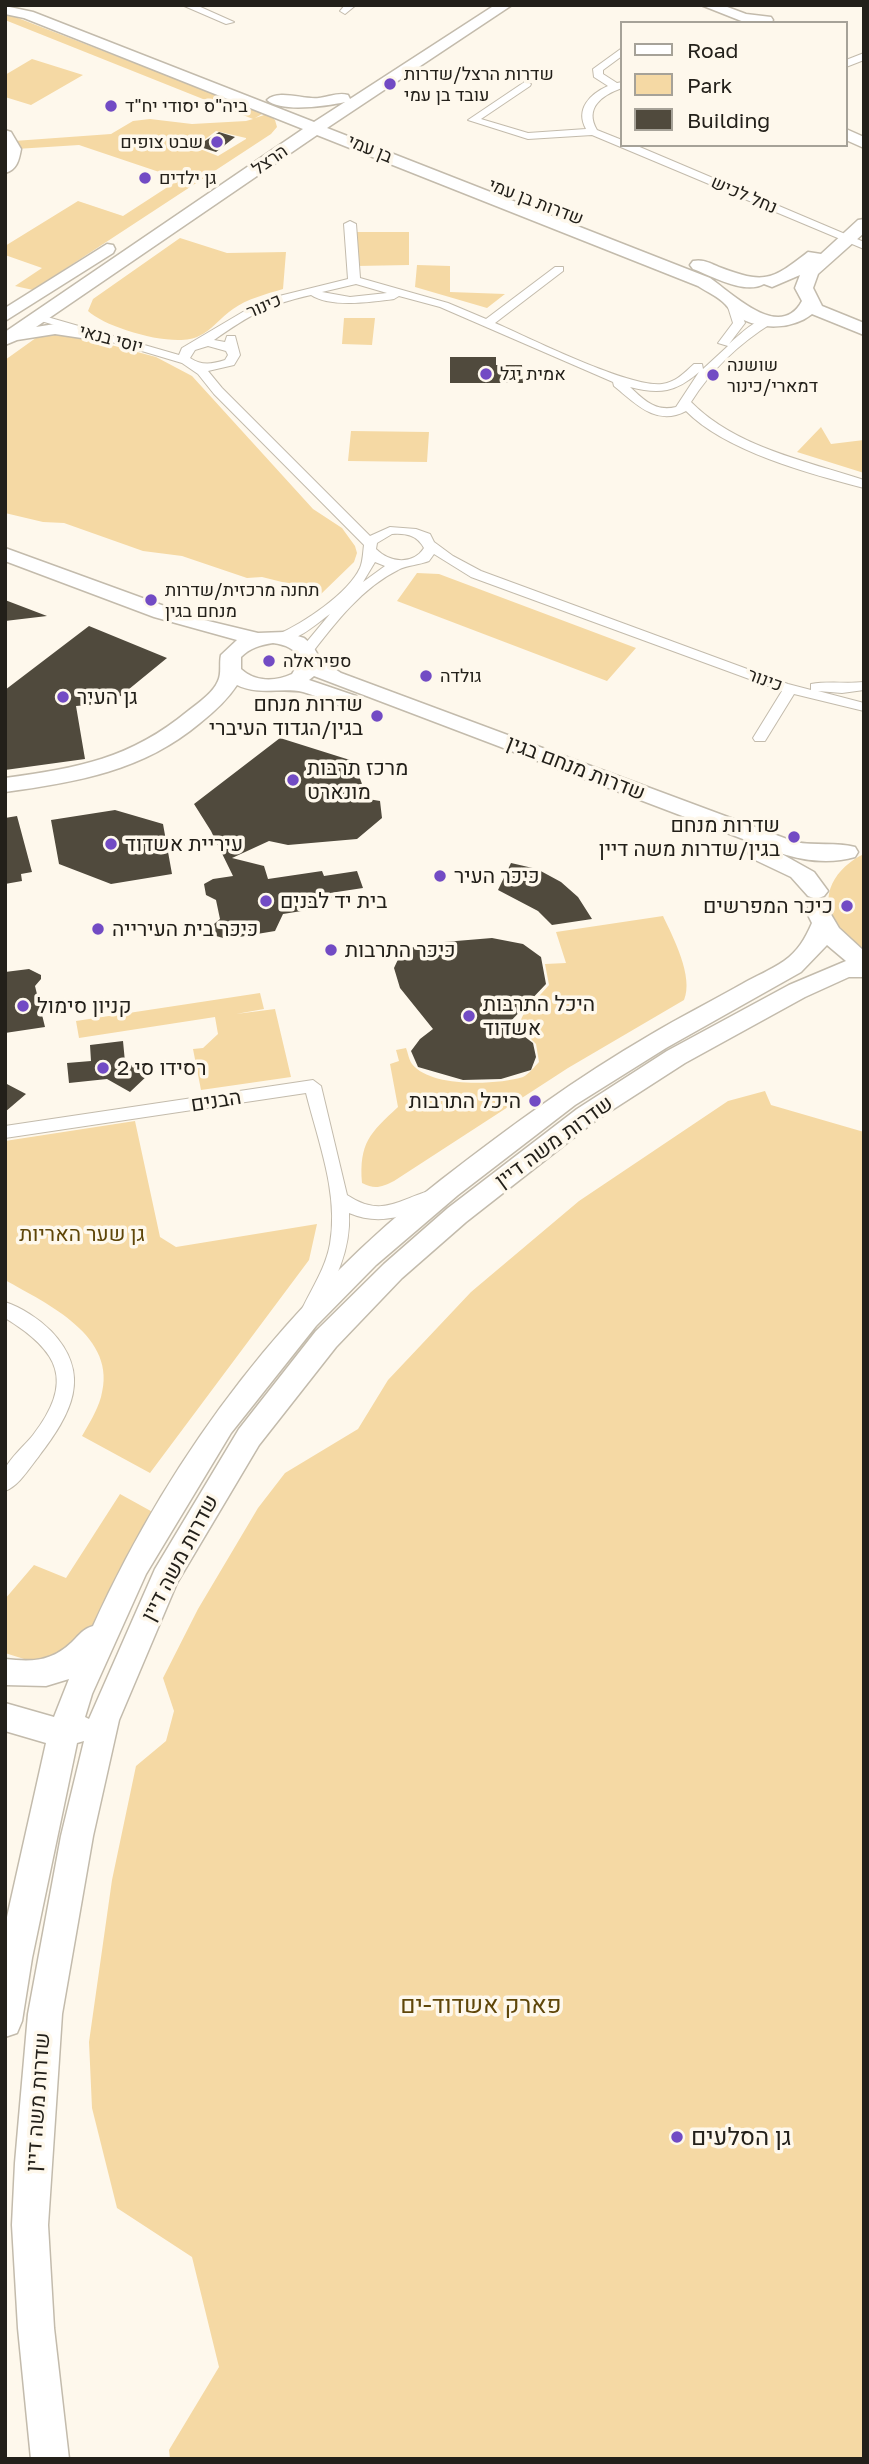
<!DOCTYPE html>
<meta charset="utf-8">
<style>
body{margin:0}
#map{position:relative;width:869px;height:2464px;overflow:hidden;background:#fef8ec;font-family:"Golos Text",sans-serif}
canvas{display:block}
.frame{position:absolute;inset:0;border:7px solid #23201a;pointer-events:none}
.legend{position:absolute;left:620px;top:21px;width:228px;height:126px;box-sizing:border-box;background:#fef8ec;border:2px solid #a6a298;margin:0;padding:9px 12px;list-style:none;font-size:21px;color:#23201a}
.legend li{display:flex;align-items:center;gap:14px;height:35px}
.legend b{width:35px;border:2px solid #a6a298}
</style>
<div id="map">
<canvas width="869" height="2464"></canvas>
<div class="frame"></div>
<ul class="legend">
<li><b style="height:9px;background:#fff"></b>Road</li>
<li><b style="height:19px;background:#f5d9a4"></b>Park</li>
<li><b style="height:19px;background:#504a3d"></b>Building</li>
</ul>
</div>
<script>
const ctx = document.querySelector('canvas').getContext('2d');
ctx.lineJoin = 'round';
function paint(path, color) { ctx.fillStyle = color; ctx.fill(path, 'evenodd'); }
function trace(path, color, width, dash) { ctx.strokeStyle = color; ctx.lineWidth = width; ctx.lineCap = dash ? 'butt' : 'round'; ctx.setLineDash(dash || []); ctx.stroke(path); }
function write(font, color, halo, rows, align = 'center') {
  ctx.font = font + ' "Golos Text",Heebo,sans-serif'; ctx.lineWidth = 7; ctx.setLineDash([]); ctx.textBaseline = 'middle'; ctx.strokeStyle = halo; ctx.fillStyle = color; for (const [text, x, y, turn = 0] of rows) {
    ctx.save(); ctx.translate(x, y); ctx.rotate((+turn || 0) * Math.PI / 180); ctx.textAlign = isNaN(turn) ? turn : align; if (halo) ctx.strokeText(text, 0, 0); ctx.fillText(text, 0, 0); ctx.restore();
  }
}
paint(new Path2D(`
 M5,13L264,113L255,118L267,114L275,120L277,127L271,134L33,290L15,286L42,268L5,255V246L78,201L123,216L180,179L79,145L16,149L14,141L111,134L133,121L150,119L192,124L246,121L253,119L5,20ZM216,131L246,138V139L218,156L195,147Z
 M32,59L83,75L31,105L5,97V75Z
 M357,232H409V265L357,266Z
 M180,238L227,253L286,252L283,289C266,294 247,299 233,309C221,317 212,330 199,336C176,349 106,328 88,311L93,299Z
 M417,265L450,266V292L505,294L487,308L415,287Z
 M344,318H375L372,345L342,344Z
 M66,333L156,357L192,376L313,509L342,528L355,546L357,553L354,562L320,595L310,589L262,577L247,578L182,556L143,551L64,523L43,522L5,513V360L40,335Z
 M821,427L831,444L864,440V473L797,452Z
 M351,431L429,432L427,462L348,461Z
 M417,573L439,574L636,648L607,681L397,601Z
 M864,854V951C855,943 843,935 836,925C817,896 836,867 864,854Z
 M663,916C673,937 694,977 684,1000L568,1068L394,1181C382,1187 375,1190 362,1183C359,1143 370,1133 398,1107L390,1064L399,1061L396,1050L406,1048C408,1053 409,1060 412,1064C431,1088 497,1085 523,1077C529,1074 534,1067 539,1062L536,1044L518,1026L524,1013L549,985L545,964L566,963L556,932Z
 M260,993L264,1009L236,1014L275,1009L291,1077L201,1090L193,1049L203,1048L218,1034L215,1017L79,1038L76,1021Z
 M765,1091L771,1105L864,1132V2459H170L169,2450L219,2367L192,2257L117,2208L92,2108L89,2042L112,1880L136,1766L166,1741L174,1711L163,1678L198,1609L258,1508L285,1473L358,1429L388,1380L471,1292L579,1201L728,1101Z
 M135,1121L160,1237L176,1247L317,1224L309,1260L150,1473L82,1436C89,1424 97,1411 101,1397C119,1336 47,1304 5,1280V1141Z
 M120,1494L158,1515L108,1593L86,1639L40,1664L5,1653V1599L34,1565L66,1578Z`), '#f5d9a4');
paint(new Path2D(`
 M219,132L235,137L216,152L197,146Z
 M450,357H496V365H522L523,383H450Z
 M5,600L47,616L5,621Z
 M89,626L167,658L112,703L76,706L85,759L5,770V690Z
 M280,738L353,761L368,799L380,801L382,818L357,839L288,845L269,841L232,858L264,866L268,879L322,871L324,876L357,871L363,888L330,893L332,898L312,902L314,909L283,914L275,931L227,939L216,936L214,924L220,919L216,900L206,895L204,884L213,879L233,876L211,831L194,804Z
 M115,810L163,824L172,874L111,884L59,864L51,820Z
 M17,816L32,872L21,874L22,881L5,884V818Z
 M511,863L537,869L561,882L578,897L592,919L552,925L538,911L498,890Z
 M492,938L523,944L541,957L546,984L508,1024L533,1043L536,1057L531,1070L501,1079L463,1080L418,1067L411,1051L420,1039L433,1029L400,988L394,968L401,953L420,944Z
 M29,969L41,975V979L35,986L45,1027L5,1033V972Z
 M123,1041L125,1062L149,1074L130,1092L107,1079L69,1083L67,1063L91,1061L90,1045Z
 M5,1083L26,1094L5,1112Z`), '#504a3d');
const street = new Path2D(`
 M182,5H196L234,22L226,24Z
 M345,5H356L345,14L340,11Z
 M622,48V56L603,70V74L617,83L622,82V88C602,95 584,108 597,130L622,140V145H635L864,242V249L592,135L528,139L468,120L526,81L531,84L530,86L481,119L528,133L586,129C575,109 590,94 608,86L594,77L593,69Z
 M864,53V60L846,67V60Z
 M350,221L356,224L360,278L448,303L486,319L555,267H563V271L495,323C530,338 629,388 662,384C676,382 684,373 694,364H702L703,369L728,346L718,343L733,323L728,307L730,305H738L745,323L729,344C741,334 756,317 772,319V323C740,343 711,370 691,402C735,447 806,461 864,480V488C810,474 725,451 686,411C656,427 635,403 614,386L613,382L440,307L399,296L394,299C372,302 330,308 311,295C267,305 251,314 214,340L225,342L227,336H235L240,355L234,365L208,371L222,388L370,536L390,527L416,529L430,534L434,542L453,556L481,571L788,684L811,690V684C828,681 846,684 864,682V690L842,693L818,691L864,703V711L794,694L765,741H755L753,738L782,691L471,577L434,554L429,561C419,565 407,565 398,570C363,587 335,623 312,653H302L300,650L330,614C316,624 295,644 277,641V635C303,623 348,594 360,568C363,561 363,552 364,545L214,394L198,374L182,363L31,318L37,314L179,355L182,348L263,300L348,279L344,224ZM356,284L387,293L350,297L322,292ZM208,346L226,351L228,355L225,360C212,364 202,366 190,358L195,350ZM699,372L676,407C655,412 644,400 630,387C660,395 676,392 699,372ZM392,534C406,533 417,535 424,548C413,565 390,563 376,549L377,543ZM375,562L385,566L363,582Z
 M313,1080L321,1086L347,1195C382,1218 397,1200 432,1190L438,1191L441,1196C436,1203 429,1205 422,1208C397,1219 375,1224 349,1213C351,1251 335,1281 317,1314H305L302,1309C312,1288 326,1267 330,1244C339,1194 318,1141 306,1093L5,1138V1126Z
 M5,1302C21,1307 39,1319 51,1331C93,1375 71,1414 39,1456C30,1467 19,1486 5,1491C5,1485 3,1475 5,1469C10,1458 25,1445 33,1435C75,1381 59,1351 5,1318Z`);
const secondary = new Path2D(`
 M495,5H512L327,128L710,278C732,293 780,342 802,301L795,288L800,275L772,287L764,284C745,295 712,276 693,269L690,265L693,261C703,259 710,263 719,267C764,284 771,281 808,252L821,254L858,220L864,219V233L818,274L813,288L822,306L864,323V335L812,314C792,330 760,330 738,317C732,313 730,310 726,305C719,297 707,292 698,286L317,135L36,327L55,324L95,330L101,331L104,335L101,339L95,340L55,334L17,340L5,345V332L303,129L24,18L5,14V6L33,12L314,122L345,102C327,106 281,113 267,100C279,89 304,100 319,98C329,97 338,92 348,95L350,99Z
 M701,5H722L746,14L771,17L773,20L771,23L744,22Z
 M846,129L864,137V148L846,140Z
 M5,130L11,132L21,149C19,160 17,170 5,173Z
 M107,244L113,245L115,249L113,253L5,321V308Z
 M5,548L200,619L258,633L285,632L304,638L312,645L321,660L341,673L795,842C815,846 836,842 855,847L858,852L855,857C831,864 804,861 780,853L814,872L828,891L824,896L816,899L808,896L791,877L751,858L748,853L751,848L764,847L314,676L309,680L356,696L360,701L356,706C339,710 320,696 303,692C281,687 260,696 237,685C227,700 214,712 200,723C143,771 77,782 5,792V778C78,768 130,759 188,711C198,703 213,693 218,681C222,673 219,664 221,655L237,640L154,617L5,561ZM273,643C286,645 294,648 301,659L292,674C275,682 255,682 241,669V657C250,648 260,645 273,643Z
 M818,903L826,906L839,928L864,951V977H849L805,997L685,1063L595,1121L466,1222L402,1278L336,1347L259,1445L177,1583L119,1720L93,1836L62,2014L48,2225L54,2328L69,2459H31L18,2328L12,2225L15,2163L28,2014L61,1836L84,1741L77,1743L32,1958L22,2021L17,2033L5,2037V1926L46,1743L5,1731V1703L54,1717L69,1679L46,1686L5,1685V1659C32,1662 51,1662 72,1642C79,1635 83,1629 93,1626C174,1449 288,1300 441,1180C508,1128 576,1078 650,1035C680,1017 712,1001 742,984C756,976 771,970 784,961C798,951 805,939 812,923L806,911L810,906ZM827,945L846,961L789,985L667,1051L577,1109L448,1208L384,1264L316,1331L239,1429L155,1569L89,1719L85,1717L92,1694L146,1574L231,1433L316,1326L376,1265L458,1195L575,1105L666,1048L801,972Z`);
trace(street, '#c3bbac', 2);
trace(secondary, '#c3bbac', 3);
paint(street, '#fff');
paint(secondary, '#fff');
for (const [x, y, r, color] of [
 [390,84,7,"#724bc4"],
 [111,106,7,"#724bc4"],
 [217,142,7,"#724bc4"],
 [145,178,7,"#724bc4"],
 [486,374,7,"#724bc4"],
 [713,375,7,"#724bc4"],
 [151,600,7,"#724bc4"],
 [269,661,7,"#724bc4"],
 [426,676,7,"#724bc4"],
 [63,697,7,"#724bc4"],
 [377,716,7,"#724bc4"],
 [293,780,7,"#724bc4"],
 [794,837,7,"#724bc4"],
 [111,844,7,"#724bc4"],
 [440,876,7,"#724bc4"],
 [266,901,7,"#724bc4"],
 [847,906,7,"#724bc4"],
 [98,929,7,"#724bc4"],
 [331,950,7,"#724bc4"],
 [23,1006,7,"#724bc4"],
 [469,1016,7,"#724bc4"],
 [103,1068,7,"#724bc4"],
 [535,1101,7,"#724bc4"],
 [677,2137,7,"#724bc4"]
]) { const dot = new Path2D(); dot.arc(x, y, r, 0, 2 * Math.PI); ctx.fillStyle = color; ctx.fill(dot); trace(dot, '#fef8ec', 2.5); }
write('18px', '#23201a', '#fef8ec', [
 ["שדרות הרצל/שדרות",404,74],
 ["עובד בן עמי",404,95],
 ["ביה\"ס יסודי יח\"ד",125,106],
 ["שבט צופים",203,142,"right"],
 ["גן ילדים",159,178],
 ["שושנה",727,365],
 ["דמארי/כינור",727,386],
 ["אמית יגל",500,374],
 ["תחנה מרכזית/שדרות",165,590],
 ["מנחם בגין",165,611],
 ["ספיראלה",283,661],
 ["גולדה",440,676]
], 'left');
write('18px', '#23201a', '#fef8ec', [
 ["בן עמי",370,149,22],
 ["הרצל",270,160,-35],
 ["נחל לכיש",744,195,23],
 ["שדרות בן עמי",536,202,21],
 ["כינור",264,306,-23],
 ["יוסי בנאי",111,339,15],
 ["כינור",765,680,20]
]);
write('21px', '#23201a', '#fef8ec', [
 ["גן העיר",77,697],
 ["שדרות מנחם",363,704,"right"],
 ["בגין/הגדוד העיברי",363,728,"right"],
 ["מרכז תרבות",307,768],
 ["מונארט",307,792],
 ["שדרות מנחם",780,825,"right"],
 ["בגין/שדרות משה דיין",780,849,"right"],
 ["עיריית אשדוד",125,844],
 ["כיכר העיר",454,876],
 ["בית יד לבנים",280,901],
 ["כיכר המפרשים",833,906,"right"],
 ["כיכר בית העירייה",112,929],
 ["כיכר התרבות",345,950],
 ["היכל התרבות",483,1004],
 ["אשדוד",483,1028],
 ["קניון סימול",37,1006],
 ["רסידו סי 2",117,1068],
 ["היכל התרבות",521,1101,"right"]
], 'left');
write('21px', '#23201a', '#fef8ec', [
 ["שדרות מנחם בגין",576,768,21],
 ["הבנים",216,1101,-9],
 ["שדרות משה דיין",554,1142,-36],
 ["שדרות משה דיין",180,1558,-62],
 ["שדרות משה דיין",38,2102,-86]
]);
write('21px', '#5f4609', '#fef8ec', [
 ["גן שער האריות",82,1234]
]);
write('24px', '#5f4609', '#fef8ec', [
 ["פארק אשדוד-ים",481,2005]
]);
write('24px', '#23201a', '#fef8ec', [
 ["גן הסלעים",691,2137]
], 'left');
</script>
